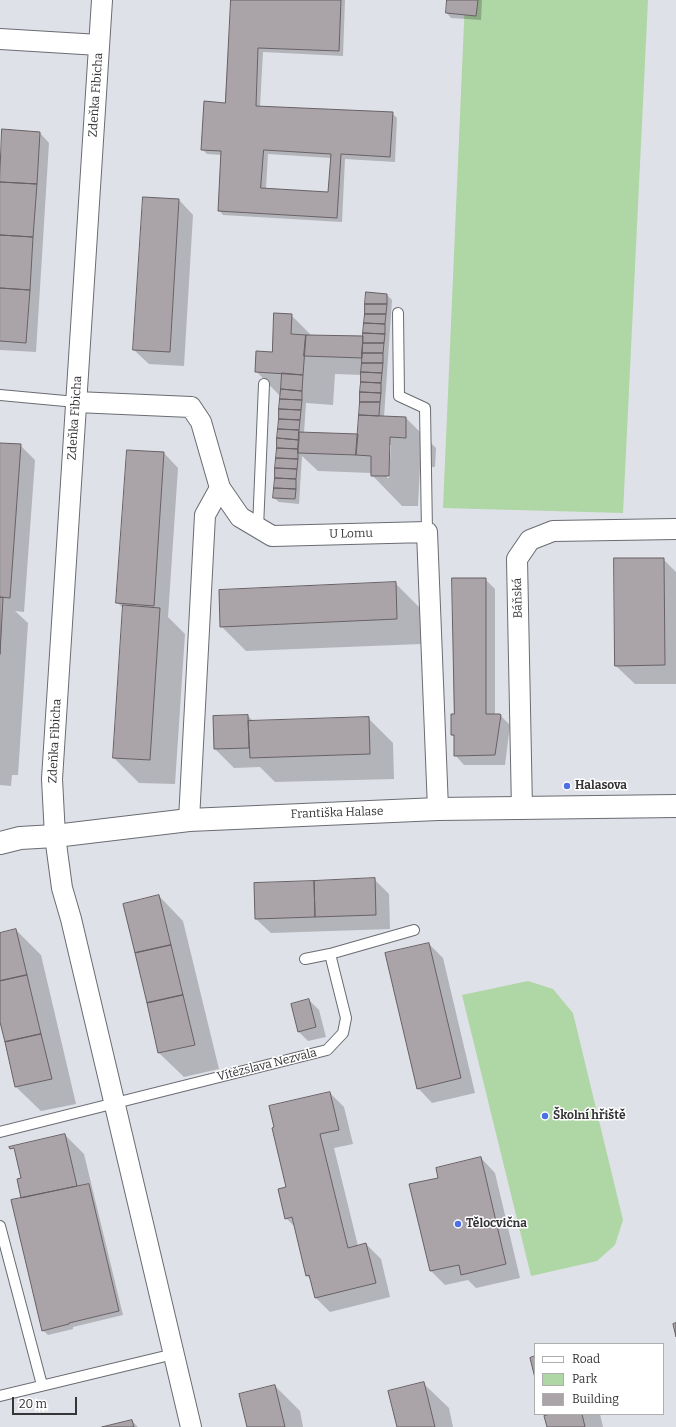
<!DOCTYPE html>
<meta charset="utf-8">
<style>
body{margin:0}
#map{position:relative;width:676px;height:1427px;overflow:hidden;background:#dfe1e8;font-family:Bitter,serif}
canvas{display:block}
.legend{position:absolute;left:534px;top:1343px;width:130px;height:72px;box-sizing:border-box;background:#fff;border:1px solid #aeaeaf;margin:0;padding:5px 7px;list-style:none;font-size:12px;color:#353538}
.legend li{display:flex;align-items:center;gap:8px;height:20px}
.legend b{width:20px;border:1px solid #aeaeaf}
.scale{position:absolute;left:12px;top:1397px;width:65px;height:18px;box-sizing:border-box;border:2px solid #353538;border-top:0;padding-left:5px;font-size:12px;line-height:14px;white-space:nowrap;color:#353538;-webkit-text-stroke:3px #fff;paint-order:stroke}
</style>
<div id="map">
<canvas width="676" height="1427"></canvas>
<ul class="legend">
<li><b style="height:5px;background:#fff"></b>Road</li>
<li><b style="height:11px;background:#afd6a5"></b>Park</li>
<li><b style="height:11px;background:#aaa3a7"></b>Building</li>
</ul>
<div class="scale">20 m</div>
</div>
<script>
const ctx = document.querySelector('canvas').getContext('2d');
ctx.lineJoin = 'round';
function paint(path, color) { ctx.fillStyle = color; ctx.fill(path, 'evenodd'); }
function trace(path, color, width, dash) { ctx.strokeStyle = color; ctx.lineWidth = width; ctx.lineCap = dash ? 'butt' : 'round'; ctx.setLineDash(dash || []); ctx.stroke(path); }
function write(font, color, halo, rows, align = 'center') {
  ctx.font = font + ' Bitter,serif'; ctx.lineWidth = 3; ctx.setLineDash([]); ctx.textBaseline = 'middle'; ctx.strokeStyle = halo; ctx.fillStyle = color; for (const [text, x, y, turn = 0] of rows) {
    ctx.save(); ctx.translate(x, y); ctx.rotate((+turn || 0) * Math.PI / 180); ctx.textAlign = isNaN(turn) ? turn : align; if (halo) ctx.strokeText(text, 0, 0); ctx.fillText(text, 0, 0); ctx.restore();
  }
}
paint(new Path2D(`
 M465,0H648L623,513L443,508Z
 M528,981L553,989L573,1013L623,1220L615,1245L597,1261L531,1276L462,995Z`), '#afd6a5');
paint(new Path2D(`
 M232,0H345L343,56L263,52L260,107L392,113L397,118L395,162L345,159L342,222L223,215L219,210L222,155L207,154L202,149L225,104ZM268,154L331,158L329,193L266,189Z
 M448,0H482L481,20L451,18L447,13Z
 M40,133L49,143L36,352L0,350V182Z
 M179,200L193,215L184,366L149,364L134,350Z
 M387,295L392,300L384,417L406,418L436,448L435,467H420L418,506H402L372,475V473L318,471L302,456L299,504L279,502L274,498L281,397L256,371L272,353L291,315L312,336L364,337ZM335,374L362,375L359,435L304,433L306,403L333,405ZM389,445H391L389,478H387Z
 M0,444L20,445L35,460L24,612L15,611L28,623L18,775H12L11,786L0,785Z
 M128,451L164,453L178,468L168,617L185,634L175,784L139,783L114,758L124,609L118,603Z
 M663,559L676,572V684H635L616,666Z
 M485,579L495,589V715H500L510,725L505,765H464L455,755V737L452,735L455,715Z
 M395,583L420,608L421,644L246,651L221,626Z
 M248,716L254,722L368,718L393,743L394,779L275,782L260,767L234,768L215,749L214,717Z
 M374,879L389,894L390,929L271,933L256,919Z
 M159,896L183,921L219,1069L184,1077L159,1053Z
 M16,930L41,955L76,1104L41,1111L16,1087L0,1018V934Z
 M429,944L443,958L475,1093L432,1103L418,1088Z
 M309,1000L319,1010L326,1037L308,1041L298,1031Z
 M330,1093L344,1107L353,1144L334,1148L358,1246L366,1244L381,1259L390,1297L330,1312L316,1298L312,1280L307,1276L295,1227L286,1218L287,1188Z
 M65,1135L84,1154L123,1315L73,1327V1329L48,1335L43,1330L23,1198L22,1178Z
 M481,1158L495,1173L520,1278L476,1288L468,1280L445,1285L431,1271L439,1178Z
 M424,1384L449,1408L453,1427H398Z
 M275,1386L300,1411L303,1427H248Z
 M545,1414H600L603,1427H548Z
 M132,1421L138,1427H107Z`), '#0003');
const building = new Path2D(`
 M231,0H341L339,51L258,48L256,106L393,112L390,157L341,154L337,218L218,211L221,151L201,150L204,101L225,103ZM264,150L331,154L328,192L261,188Z
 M447,0H478L476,16L446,13Z
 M2,129L40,132L37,184L0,182Z
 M0,182L37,184L33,237L0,235Z
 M143,197L179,199L170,352L133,350Z
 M0,235L33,237L30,290L0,288Z
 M0,288L30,290L26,343L0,341Z
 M366,292L387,294V304H365Z
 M365,304H387L386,314H365Z
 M274,313L292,314L291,334L306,335L303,375L255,372L256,351L272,352Z
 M365,314H386L385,324L364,323Z
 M364,323L385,324V334L363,333Z
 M363,333L385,334L384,343H363Z
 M306,335L363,336L362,358L304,356Z
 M363,343H384L383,353H362Z
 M362,353H383V363H362Z
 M362,363H383L382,373L361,372Z
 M361,372L382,373L381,383L361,382Z
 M282,373L303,375L302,391L281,389Z
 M361,382L381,383V393L360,392Z
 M281,389L302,391V400L280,399Z
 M360,392L381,393L380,402H360Z
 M280,399L302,400L301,410L279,409Z
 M360,402H380L379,416L359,415Z
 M279,409L301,410L300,420L279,419Z
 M359,415L406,417V438L390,437L389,476H371V456L356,455Z
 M279,419L300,420L299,430L278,429Z
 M278,429L299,430V440L277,438Z
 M299,432L358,434L356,455L298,453Z
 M277,438L299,440L298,449L277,448Z
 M0,443L21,444L10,598L0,597Z
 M277,448L298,449V459L276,458Z
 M127,450L164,452L154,606L116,603Z
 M276,458L298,459L297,469L275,468Z
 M275,468L297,469L296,479L275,478Z
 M275,478L296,479V489L274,488Z
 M274,488L296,489L295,499L273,498Z
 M614,558H664L665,665L615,666Z
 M452,578H486V714H500L501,715L495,755L454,756V735H451V714H454Z
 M396,582L397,619L220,627L219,590Z
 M0,597L3,598L0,654Z
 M123,605L160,608L150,760L113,758Z
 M248,715L249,748L214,749L213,716Z
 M369,717L370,754L250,758L248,721Z
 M375,878L376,915L315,917L314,881Z
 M314,881L315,917L255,919L254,883Z
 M159,895L171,945L135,953L123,904Z
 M16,929L27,975L0,981V933Z
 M429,943L461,1078L417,1089L385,953Z
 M171,945L183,995L147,1003L135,953Z
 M27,975L41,1034L5,1042L0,1022V981Z
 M183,995L195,1045L158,1053L147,1003Z
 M309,999L316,1027L298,1032L291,1004Z
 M41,1034L52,1079L15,1087L5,1042Z
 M330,1092L339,1130L320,1134L348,1248L366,1243L376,1283L315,1298L309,1275L306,1276L292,1217L285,1219L278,1189L286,1187L272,1128L274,1127L269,1106Z
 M65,1134L77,1186L21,1198L17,1179L21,1178L14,1148L10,1149L9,1147Z
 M481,1157L506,1264L461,1275L459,1265L430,1271L409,1184L438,1178L436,1168Z
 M89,1184L119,1311L69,1323V1324L42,1331L11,1200Z
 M676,1323V1337L673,1324Z
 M535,1356V1378L530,1358Z
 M424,1382L435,1427H397L388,1391Z
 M275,1385L285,1427H247L239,1394Z
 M551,1414H582L585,1427H547L544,1416Z
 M132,1420L134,1427H102Z`);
paint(building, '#aaa3a7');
trace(building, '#676165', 1);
const service = new Path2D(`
 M398,313L399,396L425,408L427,532
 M0,395L76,402
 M258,528L264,384
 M305,959L330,954
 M0,1132L327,1050L343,1033L346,1018L330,954L414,930
 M0,1226L42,1385
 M0,1396L174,1354`);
const minor = new Path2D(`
 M102,0L52,779L55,836L62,888L71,919L191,1427
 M0,39L99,45
 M76,402L191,407L201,422L220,488L240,517L272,536L427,532L438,809
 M522,809L517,559L530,540L553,531L676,529
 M189,820L205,515L220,488`);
const tertiary = new Path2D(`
 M0,843L20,838L55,836L189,820L438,809L676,806`);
trace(service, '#6a6c72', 12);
trace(minor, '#6a6c72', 22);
trace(tertiary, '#6a6c72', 24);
trace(service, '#fff', 10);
trace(minor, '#fff', 20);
trace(tertiary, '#fff', 22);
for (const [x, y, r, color] of [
 [567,786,4,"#4d71e5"],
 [545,1116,4,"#4d71e5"],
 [458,1224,4,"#4d71e5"]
]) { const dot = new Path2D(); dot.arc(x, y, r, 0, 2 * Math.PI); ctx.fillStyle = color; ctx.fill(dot); trace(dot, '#fff', 1.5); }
write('12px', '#353538', '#fff', [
 ["Zdeňka Fibicha",96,95,-86],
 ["Zdeňka Fibicha",75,418,-86],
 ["U Lomu",351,534,-1],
 ["Báňská",518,598,-91],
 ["Zdeňka Fibicha",55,741,-87],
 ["Františka Halase",337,813,-2],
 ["Vítězslava Nezvala",267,1065,-14]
]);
write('bold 12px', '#353538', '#fff', [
 ["Halasova",575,786],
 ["Školní hřiště",553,1116],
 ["Tělocvična",466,1224]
], 'left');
</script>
